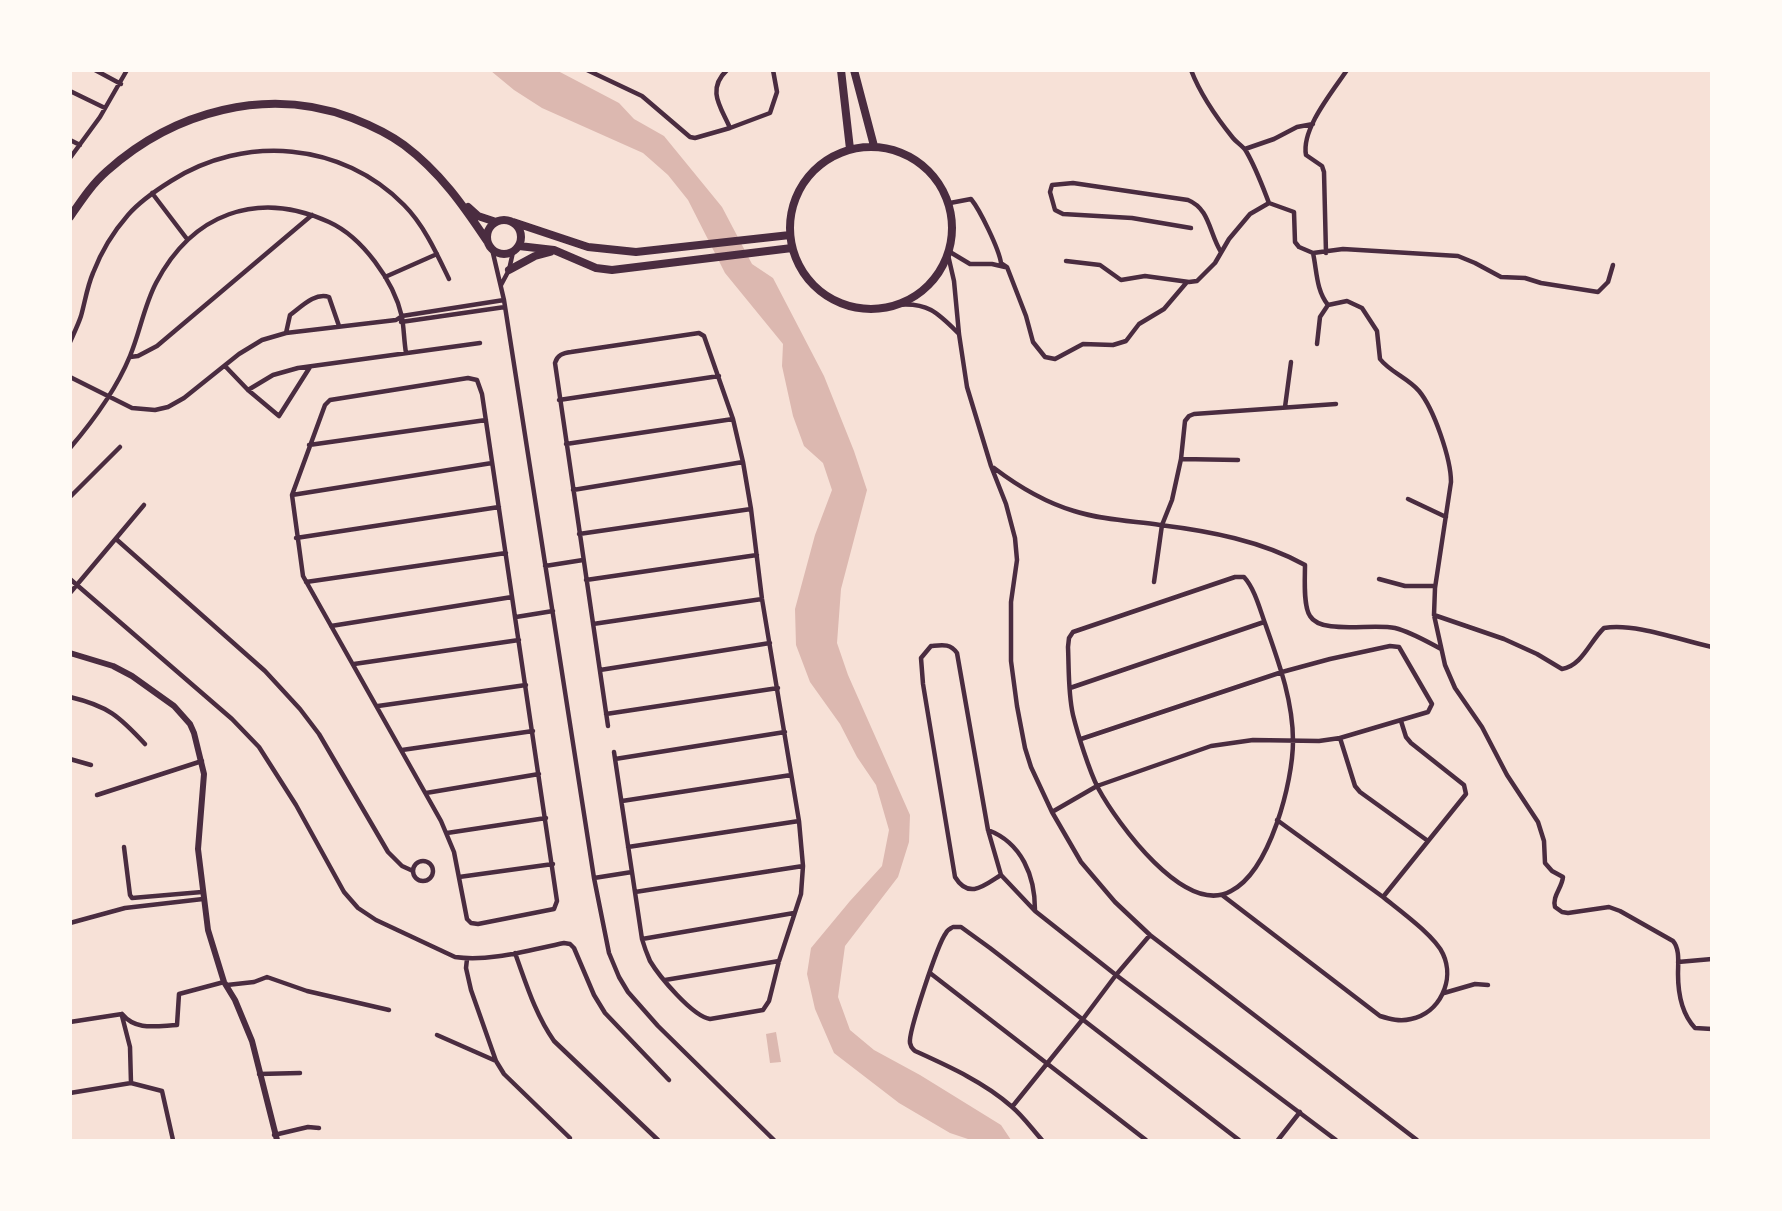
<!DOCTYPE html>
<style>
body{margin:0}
#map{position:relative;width:1782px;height:1211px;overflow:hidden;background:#f7e1d7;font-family:"Archivo Narrow",sans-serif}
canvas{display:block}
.frame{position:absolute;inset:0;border:72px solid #fffaf5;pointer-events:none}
</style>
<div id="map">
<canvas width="1782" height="1211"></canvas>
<div class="frame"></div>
</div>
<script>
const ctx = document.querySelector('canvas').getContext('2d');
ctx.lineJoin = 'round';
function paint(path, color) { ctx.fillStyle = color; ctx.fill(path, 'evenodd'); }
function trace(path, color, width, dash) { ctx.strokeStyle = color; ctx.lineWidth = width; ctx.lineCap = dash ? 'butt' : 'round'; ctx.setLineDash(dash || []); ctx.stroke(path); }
paint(new Path2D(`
 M491,71H558L619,103L634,119L664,136L722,207L752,264L773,278L824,376L854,451L867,490L841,589L837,643L848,675L910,815L909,842L898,877L845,946L838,997L850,1030L874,1050L920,1075L1001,1125L1011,1140H971L950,1133L899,1103L834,1053L815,1009L807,974L811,948L850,901L882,866L889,830L876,785L857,757L840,724L810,682L796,645L795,609L815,535L832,490L823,463L804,446L793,416L782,366L783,344L725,273L688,200L668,175L643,153L542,108L514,90Z
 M776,1032L781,1062L770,1063L766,1034Z`), '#dcb8b0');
trace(new Path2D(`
 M95,70L121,84
 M587,70L642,96L690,137L695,138L730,128L770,113L777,92L773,70
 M727,70C706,90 721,107 730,128
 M1191,70C1201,96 1216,117 1233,138C1237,143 1243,146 1246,151C1256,168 1262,185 1269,203
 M70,91L105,108
 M70,140L80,145
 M1245,149L1274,139L1297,127L1313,124
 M70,158L100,117L127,70
 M152,193L187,239
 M950,203L971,199C980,210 999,249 1001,263L1007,267L1026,316L1033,342L1045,357L1055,359L1083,344L1113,345L1126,341L1139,324L1164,309L1187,282
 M1269,203L1294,212L1295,242L1299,247L1313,253C1317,271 1316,290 1328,305L1347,301L1362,308L1377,331L1380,359C1390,372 1408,378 1419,391C1434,409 1451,459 1451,482L1435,588L1434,615L1445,665L1455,688L1482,727L1507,775L1538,822L1544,841L1545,863L1552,871L1563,877C1562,888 1552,896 1555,907L1562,912L1568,913L1609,907L1620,911L1673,941C1680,949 1678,963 1678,974C1678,992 1682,1014 1695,1028L1712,1029
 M1191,228L1132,218L1063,214L1055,210L1050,192L1052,185L1073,183L1188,200C1210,209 1209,233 1221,252
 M492,249L504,300L594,878L609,953L619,977L628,992L658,1026L774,1140
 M950,252L970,264H992L1005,267
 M1313,253L1343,249L1458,256L1475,263L1501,277L1525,278L1541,283L1598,292L1608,282L1613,265
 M1326,253L1324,172L1322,166L1306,155C1301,129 1333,91 1347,70
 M948,255L954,281L959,334L967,387L991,466L1006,504L1015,538L1017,560L1011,602V661L1017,706L1025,748L1031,767L1052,812L1081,862L1115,902L1150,935L1417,1140
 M1066,261L1100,265L1121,280L1145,276L1189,282L1197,281L1215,263L1229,239L1250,214L1269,203
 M385,277L437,254
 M501,285L509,270L513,252
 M897,305C928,302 938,313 959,334
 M401,322L505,307
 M286,333L290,315C301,307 315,292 329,297L339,326
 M70,342C74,333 78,325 81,316C85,302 87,287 93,273C101,252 114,231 128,215C140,201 155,191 171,181C245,134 342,142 404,205C424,225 437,254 449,279
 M1317,344L1320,317L1328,305
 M130,357L138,356L157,346L312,215
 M225,366L248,390L279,416L310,367
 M70,377L132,408L155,410L168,407L184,398L239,354L262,340L286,333L396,320L402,316L504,300
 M468,378L477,380L482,394L557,901L554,909L478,924L471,923L467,919L454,852L441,821L303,576L292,495L325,405L330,400Z
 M248,390L273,375L298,368L480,343
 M559,400L719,376
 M1285,407L1291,362
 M566,444L733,419
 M309,445L486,420
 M70,448C94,420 116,390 130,356C140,332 144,306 156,283C192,214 257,189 329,222C362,237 394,281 402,317C404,329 404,341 406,353
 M1181,459L1238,460
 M994,468C1019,487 1044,502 1074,511C1102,520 1132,521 1160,525C1209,531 1262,541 1305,565C1305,578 1303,606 1310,616C1321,635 1372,623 1395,628C1411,632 1426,641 1441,649
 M573,490L743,462
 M292,495L492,463
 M70,497L120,447
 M1408,499L1446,517
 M579,534L751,509
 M296,538L499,507
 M116,539L265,671L300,709L319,734L388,852L402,866L413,871
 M545,566L583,560
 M1235,577H1244C1255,589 1260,610 1266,626C1279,663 1293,701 1293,741C1293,782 1270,871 1231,891C1185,917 1117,823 1098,788C1089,770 1078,735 1073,715C1068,693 1069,669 1068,647L1069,638L1073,632Z
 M70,579L232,719L259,747L296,805L344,892L358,908L376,920L455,957C490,962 529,950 564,943L570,944L574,948L594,995L605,1013L669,1080
 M1379,579L1405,586H1435
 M586,580L757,555
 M306,582L506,553
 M1154,582L1162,525L1172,500L1181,459L1185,421L1189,416L1194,414L1336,404
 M70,593L144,505
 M1434,615L1504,639L1537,654L1562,669C1582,666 1590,641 1604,628C1637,623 1679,640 1712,647
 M516,617L553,611
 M593,624L762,599
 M331,626L512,597
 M354,664L519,640
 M600,670L770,643
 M1070,688L1264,622
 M70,697C108,706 119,716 145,744
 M378,706L526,685
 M606,714L778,688
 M608,726L555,363C557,355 563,353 571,352L699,333L704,336L733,419L743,462L751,509L762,599L799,821L803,866L801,894L779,961L769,1001L763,1010L710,1019C692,1016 659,976 650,961C647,954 644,946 642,939L614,752
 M1340,738L1355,786L1360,792L1428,841
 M402,750L533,731
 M70,759L91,765
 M615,759L785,732
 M426,793L539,774
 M97,795L202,761
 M622,801L791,775
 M1052,812L1097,786L1211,746L1253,740L1319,741L1340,738L1428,712L1432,704L1399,647L1390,646L1330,659L1282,672L1081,739
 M1277,820L1383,897L1466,794L1464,785L1411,743L1406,737L1401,721
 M988,830C1022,843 1035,876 1035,910
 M447,833L546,818
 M124,847L130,895L132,898L202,892
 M628,847L799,821
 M413 871a10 10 0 1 1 20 0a10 10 0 1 1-20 0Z
 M1001,875C985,885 969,900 955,877L923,684L921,658L931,646C942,645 950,643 957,653L988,830L1001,875L1035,911L1116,975L1083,1019L1012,1107
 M459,877L553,864
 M594,878L632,872
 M635,892L803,866
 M1222,895L1380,1016C1390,1019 1400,1022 1411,1019C1440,1013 1455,980 1443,954C1435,936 1399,910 1383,897
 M70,923L125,908L203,899
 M1150,935L1116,975L1336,1140
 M642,939L794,913
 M515,953C526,983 535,1014 554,1041L658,1140
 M467,959L466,968L471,990L496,1061L504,1074L570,1138
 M1678,962L1712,959
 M930,973L1146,1140
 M665,980L779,961
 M227,985L254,982L267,977L307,991L389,1010
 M1444,993L1475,984L1488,985
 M122,1014C136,1031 156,1026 177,1025L179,994L224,982
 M70,1022L122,1014
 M437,1035L496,1061
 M259,1074L300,1073
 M131,1083L162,1091L173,1140
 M70,1093L131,1083L130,1047L122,1016
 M274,1135L308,1127L319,1128
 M1042,1140C1032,1129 1023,1116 1011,1106C984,1082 948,1066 915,1051C912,1048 911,1048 910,1043C908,1033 938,943 946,933C947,930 950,929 953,927H961L990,948L1239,1140
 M1278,1140L1300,1112`), '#4a2c40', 4.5);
trace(new Path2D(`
 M70,653L113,666L132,676L174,706L190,724L194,733L204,774L198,849L208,930L224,982L235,1000L252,1041L277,1140`), '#4a2c40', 6);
trace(new Path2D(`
 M841,70L850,149
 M854,70L874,146
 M790 228a81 81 0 1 1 162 0a81 81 0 1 1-162 0Z
 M468,207L478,216L496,222
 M70,217C81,201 92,184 107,171C174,111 267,86 352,118C370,125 389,134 404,145C440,172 463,205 487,241
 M487 237a17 17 0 1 1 34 0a17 17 0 1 1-34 0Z
 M513,222L588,247L636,252L790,235
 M519,246L554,250L596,268L612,270L792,248
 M509,270L535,256L550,252`), '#4a2c40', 8);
</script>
